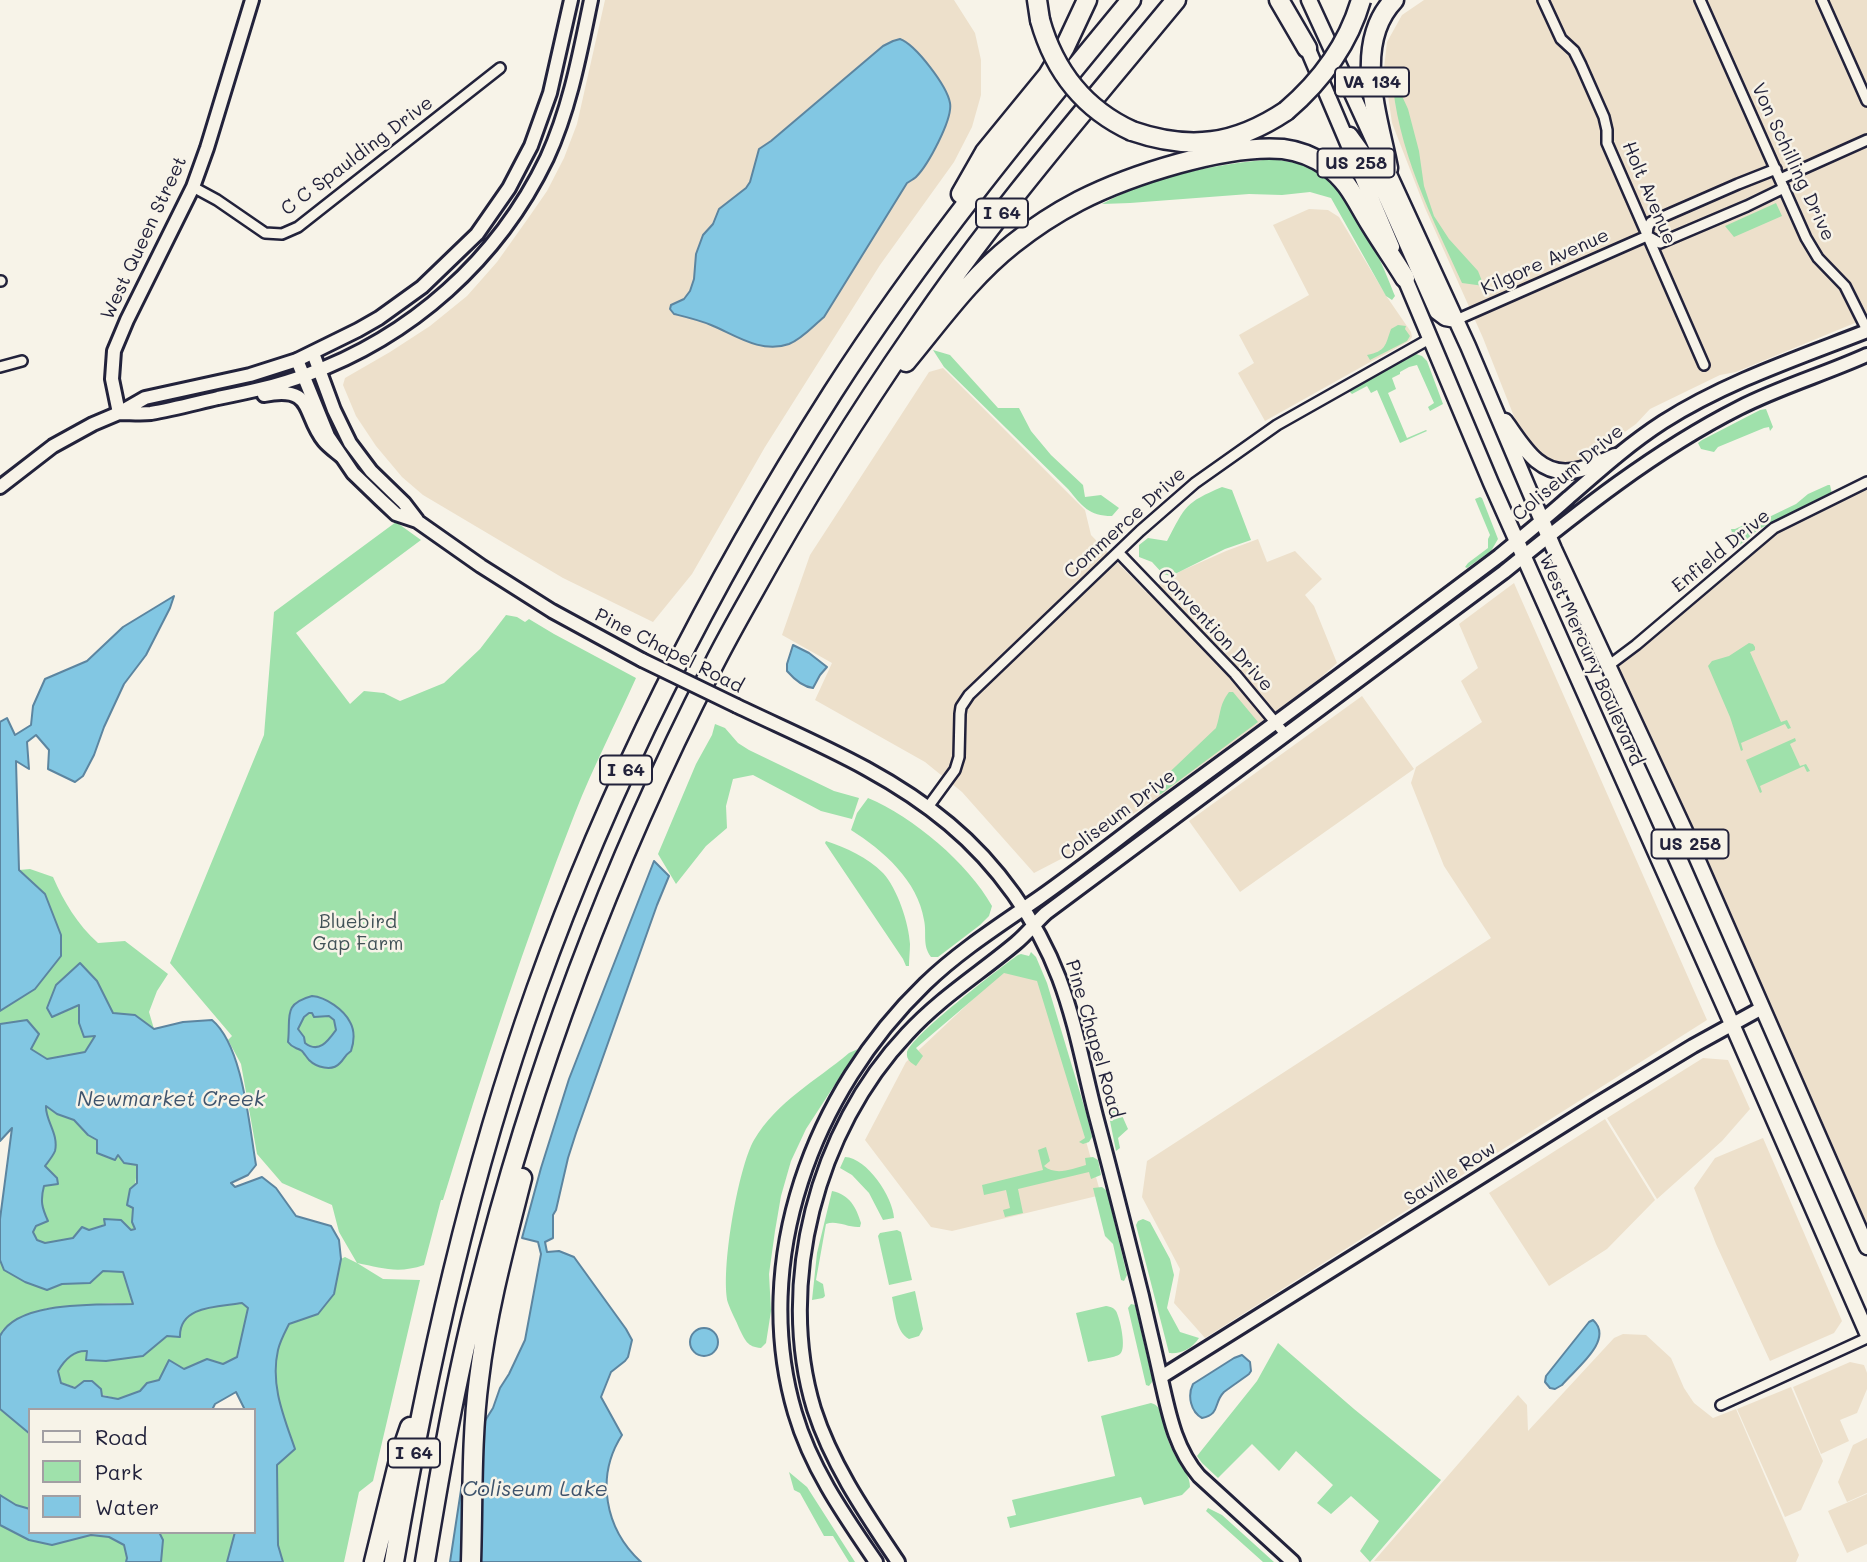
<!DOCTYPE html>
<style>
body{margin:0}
#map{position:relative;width:1867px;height:1562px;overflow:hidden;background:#f7f3e8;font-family:Mali,sans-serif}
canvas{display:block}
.legend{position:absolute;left:28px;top:1408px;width:228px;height:126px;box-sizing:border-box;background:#f7f3e8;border:2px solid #a29fa3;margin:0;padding:9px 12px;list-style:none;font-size:21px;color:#22223b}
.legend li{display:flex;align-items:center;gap:14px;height:35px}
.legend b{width:35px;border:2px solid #a29fa3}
</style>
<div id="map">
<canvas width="1867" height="1562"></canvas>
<ul class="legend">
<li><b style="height:9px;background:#f7f3e8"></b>Road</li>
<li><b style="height:19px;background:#9fe1ab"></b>Park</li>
<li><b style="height:19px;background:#82c7e3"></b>Water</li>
</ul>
</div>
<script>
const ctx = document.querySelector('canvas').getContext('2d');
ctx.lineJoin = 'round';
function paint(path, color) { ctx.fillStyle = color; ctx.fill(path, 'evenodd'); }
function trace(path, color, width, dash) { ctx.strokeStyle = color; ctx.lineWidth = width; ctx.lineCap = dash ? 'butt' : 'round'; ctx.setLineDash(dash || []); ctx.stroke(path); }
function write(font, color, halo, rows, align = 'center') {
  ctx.font = font + ' Mali,sans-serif'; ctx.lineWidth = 5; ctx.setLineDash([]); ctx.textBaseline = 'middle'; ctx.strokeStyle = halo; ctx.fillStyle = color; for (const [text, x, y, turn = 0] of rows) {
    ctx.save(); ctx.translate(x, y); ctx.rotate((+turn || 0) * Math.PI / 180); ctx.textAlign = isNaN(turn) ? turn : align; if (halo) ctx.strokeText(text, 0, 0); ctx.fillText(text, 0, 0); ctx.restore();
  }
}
paint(new Path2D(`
 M605,0H954L975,33L981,60V95L972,127L954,162L880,265L765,447L692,574L653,622L563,578L423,495L402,477L376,446L356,416L343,385L345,378L390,352L430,326L467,296L497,262L529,217L547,191L564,158L577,124Z
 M1424,0H1867V318L1736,372L1720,375L1650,409L1636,424L1584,461L1570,465L1554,464L1537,453L1524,437L1515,419L1483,338L1425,208L1392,123L1384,68L1387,42L1402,15Z
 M1309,209L1328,210L1339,217L1387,297L1411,332L1412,337L1409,341L1382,356L1372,361L1265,421L1238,373L1254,363L1239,335L1309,295L1273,225Z
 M943,368L1085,510L1091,535L1146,592L1181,571L1226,551L1258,539L1267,562L1295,551L1322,579L1305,595L1314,606L1337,663L1317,681L1161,795L1086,846L1034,873L962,792L925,762L815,700L832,663L782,635L810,555L929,372Z
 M1867,484V1243L1610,666L1774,528Z
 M1514,583L1707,1020L1205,1338L1174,1303L1180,1269L1142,1197L1147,1161L1491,938L1444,866L1411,783L1416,767L1482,722L1461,681L1478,668L1459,624Z
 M1362,696L1414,769L1240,892L1189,821Z
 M1005,969L1041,979L1101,1195L952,1231L931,1227L865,1140L906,1062Z
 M1703,1058L1728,1060L1750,1109L1722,1141L1657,1199L1607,1118Z
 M1605,1119L1655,1200L1607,1249L1549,1286L1489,1193Z
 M1763,1138L1842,1321L1834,1333L1770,1361L1716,1244L1694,1188L1715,1158Z
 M1623,1334L1646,1335L1671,1358L1684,1388L1694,1403L1713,1418L1736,1409L1799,1555L1796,1562L1374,1561L1518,1395L1527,1405L1528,1431L1614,1338Z
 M1850,1362L1864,1365L1867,1373V1389L1857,1413L1840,1420L1849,1441L1821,1454L1793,1387Z
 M1791,1387L1823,1461L1801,1510L1785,1517L1737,1409Z
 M1867,1438V1493L1847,1502L1838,1482L1853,1445Z
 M1867,1494V1544L1847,1553L1828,1511Z`), '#ede0cb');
paint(new Path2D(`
 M1392,74L1408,109L1419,151L1424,186L1434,216L1449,239L1478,271L1484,286L1462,283C1432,217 1396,148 1392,74Z
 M1274,159C1289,162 1307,164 1320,172C1351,192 1382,261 1395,296L1392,300L1386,296L1331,198L1310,192L1282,195L1249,194L1130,203L1102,204C1153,176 1216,164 1274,159Z
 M1776,203L1782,216L1734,237L1725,226Z
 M1398,325L1406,326L1405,329L1410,336L1407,341L1370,360L1367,355C1386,351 1385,346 1391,329Z
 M933,350L950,355L998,408H1019L1031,431L1051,455L1083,485L1085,497L1101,495L1119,508L1112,516C1089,516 1082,506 1068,489L944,367Z
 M1416,354L1422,356L1427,361L1443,404L1430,411L1428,407L1434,403L1417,365L1409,367L1400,372V374L1392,378L1396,389L1388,393L1407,438L1426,430L1427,431L1400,443L1377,390L1371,393L1367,386L1352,394L1350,392L1353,387L1411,355Z
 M1766,409L1773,427L1770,431L1769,427L1764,428L1718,447L1714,452L1701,449L1698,443L1702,440L1760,410Z
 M1828,485H1830L1832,494L1759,529L1736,548L1731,529H1735L1755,520L1767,518L1796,504L1808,494Z
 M1222,487L1232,490L1251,540L1225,549L1171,576L1163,574L1152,562L1139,557V545L1148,538L1167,541C1186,505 1185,503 1222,487Z
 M1480,497L1482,498L1498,539L1491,551L1467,568L1465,567L1468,563L1488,548V539L1490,535L1475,499Z
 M396,522L421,540L296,633L350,704L364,691L384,693L400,701L444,683L480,649L506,615L517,617L525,622L529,619L554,634L636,678C616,723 593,767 575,813C525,940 483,1070 443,1200H441L424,1265C398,1274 382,1268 357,1263L383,1279L420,1280L373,1481L359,1492L344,1562H283L278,1545L277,1465L295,1449C283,1417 270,1385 278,1350C280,1341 285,1332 289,1324L318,1314L334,1294L341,1259L345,1257L357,1263L339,1232L332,1205L282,1183L257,1154L241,1064L228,1040L232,1036L170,963L264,735L274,612Z
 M1749,643L1753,644L1755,647V650L1750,652L1781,722L1787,720L1791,728L1788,729L1785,724L1741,743L1743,750L1741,751L1730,717L1708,666L1712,661L1729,656Z
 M1229,692H1233L1258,722L1161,794L1156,795L1154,791L1156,785L1216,728C1221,714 1219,705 1229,692Z
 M715,724L725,728L738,743L749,750L834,791L859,798L852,819L821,811L753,775L733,779L726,806L727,828L706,846L676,884L658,854L696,764L712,735Z
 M1795,738L1796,741L1790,744L1800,766L1806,764L1810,771L1807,772L1804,766L1760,786L1762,792L1760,793L1746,760Z
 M868,798C913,817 968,863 992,906L989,916L980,925L938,957H931C922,945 927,934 924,920C918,881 883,850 851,830L857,813Z
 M826,841C847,848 867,857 883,873C897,888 909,923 910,944C910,951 909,958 909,966H906L903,959L825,843Z
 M30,869L53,877C64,902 77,924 98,943L125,941L168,974L157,991L149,1012L154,1029L135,1015L113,1013L97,981L79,1005V1023L95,1035L85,1052L48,1059L31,1049L27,1021L0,1024V1011L35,989L45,894L19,870Z
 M1031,952L1036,957L1047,983L1087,1116L1092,1137L1089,1142L1083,1144L1079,1142L1085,1138L1037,981L1004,973L916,1048L923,1056L916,1066C911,1063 906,1059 907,1053C908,1038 1001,967 1018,955L1021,954L1029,956Z
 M858,1049L806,1129L791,1161L781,1196L775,1231L769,1274L771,1311L766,1343L761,1348C747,1347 745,1340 739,1328C736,1320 731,1312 728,1303C720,1272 738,1168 754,1140C777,1101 816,1081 849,1053Z
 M1108,1093L1113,1095L1128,1129L1118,1138L1120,1148L1116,1151L1105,1096Z
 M45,1105L57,1114L74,1120L88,1135L137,1165C137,1184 128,1211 135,1228L131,1230L104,1219L105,1225C85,1231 59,1249 37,1240L33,1232L42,1209L40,1199L44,1186L57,1184V1177L45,1166C48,1162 53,1156 55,1151C59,1135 47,1121 45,1105Z
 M1046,1147L1050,1161L1044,1166C1056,1176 1072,1169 1086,1165L1085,1158L1093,1157L1098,1160L1101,1175L1091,1179L1089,1172L1018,1189L1023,1213L1005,1217L1003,1210L1010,1208L1006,1190L984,1195L982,1185L1043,1170L1038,1150Z
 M845,1157C867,1158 893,1197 894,1218L883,1220L869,1193L852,1175L840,1168Z
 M1102,1187L1107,1191L1127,1275L1124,1281L1121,1280L1113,1244L1105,1236L1093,1188Z
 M832,1191C850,1195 856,1207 861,1223L860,1227C848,1228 837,1220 826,1224L816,1280L823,1284L825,1296L823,1298L812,1300L817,1253Z
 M1143,1219L1150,1222L1170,1259L1174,1275L1167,1308L1180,1332L1199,1338C1192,1349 1181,1354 1169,1353L1136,1225L1138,1221Z
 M897,1230L901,1232L912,1280L889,1285L878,1236L880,1233Z
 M0,1260L4,1270L25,1282L47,1290L62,1284L90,1283L103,1271L123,1272L133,1304L112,1303L47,1308L3,1329L0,1336Z
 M915,1291L923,1329L919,1336L909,1339C896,1332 895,1311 892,1297Z
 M242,1303L248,1308L237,1357L222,1364L207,1359L159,1380L147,1383L140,1391L118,1399L61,1383L58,1371C65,1359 74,1351 88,1351L86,1360L143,1356L167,1336L179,1329L186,1316L202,1309Z
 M1131,1304L1135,1305L1152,1378V1382L1149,1386L1146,1385L1128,1308Z
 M1106,1306C1111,1307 1113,1307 1116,1311C1120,1318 1127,1349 1120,1354C1115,1358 1096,1360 1088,1362L1076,1313Z
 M1278,1343L1354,1409L1441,1480L1370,1562L1360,1551L1379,1521L1351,1496L1331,1514L1317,1503L1333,1485L1296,1451L1279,1471L1252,1444L1218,1478L1202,1463L1197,1456L1257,1381Z
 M1151,1403C1163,1406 1162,1420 1165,1431C1168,1441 1173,1453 1179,1462C1184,1471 1190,1476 1190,1487L1182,1495L1144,1505L1141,1497L1010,1528L1007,1517L1016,1515L1012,1500L1115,1476L1101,1416Z
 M0,1409L30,1434V1509L16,1505L0,1495Z
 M789,1472L807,1487L855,1562H849L833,1536H824L800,1493L794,1490Z
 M1208,1508L1222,1515L1274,1562H1263L1206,1511Z
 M0,1525L29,1540L52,1545L91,1535L109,1537L124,1545L127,1558L126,1562H0Z
 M159,1532H235V1534L227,1562H161L163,1540Z`), '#9fe1ab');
const water = new Path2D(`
 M900,39C916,45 947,86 950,103C953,119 928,165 916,177C914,179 910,181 907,183L824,317C813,326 802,339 789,344C761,354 735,335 711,325C699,320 686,317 674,314L670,309L671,305L684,299L690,291L694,279L696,254L703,235L713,224L719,209L746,188L750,182L759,149L771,141L883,46L893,41Z
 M174,596L170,608L146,655L124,684L104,727L94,755L83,776L75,782L48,769L49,750L36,735L27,742L29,769L16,761L19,870L45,894L61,935V956L35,989L0,1011V722L7,718L15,735L31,725L33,706L45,679L87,661L123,627Z
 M793,645L809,653L827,667L820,675L813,688C803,687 794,679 787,671V664Z
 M654,861L669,876L657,905L576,1133L568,1158L556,1210L553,1215V1238L545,1242L547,1252L559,1251L574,1257L626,1329L632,1340L628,1357L625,1361L611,1372L601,1397L622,1435C595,1477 605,1529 641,1562H450L463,1477L478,1432L493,1408L500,1388L509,1374L525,1340L541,1254L538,1242L522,1238L541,1168L569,1079Z
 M80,963L97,981L113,1013L135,1015L154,1029L183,1022L212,1020C243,1046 249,1125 256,1165L248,1175L231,1183L235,1187L262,1177L276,1188L296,1216L331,1226L339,1240L341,1259L334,1294L318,1314L289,1324C285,1332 280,1341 278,1350C270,1385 284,1417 295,1449L277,1465L278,1545L283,1562H227L235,1532H254V1410H245L236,1392L215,1404L212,1410H30V1434L0,1409V1336C17,1300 99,1305 133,1304L123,1272L103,1271L90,1283L62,1284L47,1290L25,1282L4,1270L0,1260V1219L12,1128L0,1141V1024L27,1020L39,1034L31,1049L47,1059L85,1052L95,1036L84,1037L79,1023V1005L52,1017L47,1008L56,985ZM46,1106L57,1114L74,1120L88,1135L97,1140V1153L115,1160L118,1155L124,1163L137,1165V1183L130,1189L127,1205L133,1208L132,1222L135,1229L131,1230L121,1220L104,1219L105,1225L89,1230L82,1227L73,1238L45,1243L37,1240L33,1232L36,1226L48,1221C42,1208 40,1201 44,1186L58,1184L57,1178L45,1166C48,1162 53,1156 55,1151C59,1134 45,1120 46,1106ZM242,1303L248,1308L237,1357L223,1364L207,1359L184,1369L169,1360L159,1380L147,1383L140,1391L118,1399L102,1396L101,1389L92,1381H84L75,1388L61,1383L58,1371C65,1359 74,1350 87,1351L86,1360L106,1361L143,1356L167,1336L180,1337C179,1305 219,1307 242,1303Z
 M312,996C326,997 344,1010 350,1022C355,1031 354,1042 351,1051C344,1056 345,1058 340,1063C332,1072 316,1067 309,1060C308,1059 303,1052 302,1051C296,1047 293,1049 288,1042C291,1017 282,1004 312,996ZM309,1013H312L314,1017L329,1016L334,1020L336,1030C328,1041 319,1054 305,1043L304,1037L298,1029L304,1017Z
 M1593,1320C1615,1340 1575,1369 1562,1385L1555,1389L1550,1388L1545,1382L1546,1376L1589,1322Z
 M690 1342a14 14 0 1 1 28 0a14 14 0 1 1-28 0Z
 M1242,1355L1250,1362L1251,1371L1249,1374C1241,1380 1232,1386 1224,1392C1213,1403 1221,1414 1202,1418C1191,1412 1187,1396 1193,1384L1234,1358Z
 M0,1495L16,1505L30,1509V1532H159L163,1540L161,1562H126L127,1558L124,1545L109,1537L91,1535L52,1545L29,1540L0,1525Z`);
paint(water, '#82c7e3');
trace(water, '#5c85a0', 2);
const minor = new Path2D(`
 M1543,0L1561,39L1574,51L1581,65L1604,117L1607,130V143L1704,365
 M1700,0L1806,238L1818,258L1845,286L1867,330
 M1822,0L1867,101
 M1780,179L1867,140
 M193,187L217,200L265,233L282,234L298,227L500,68
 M1647,235L1648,227L1651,222L1738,184L1776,169
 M1649,237L1660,243L1747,206L1784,188
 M0,281H1
 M1456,320L1647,236
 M0,367L22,361
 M1118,552L1235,674L1285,734
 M1608,666L1636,645L1774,528L1867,482
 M928,807L955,770L959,757L960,714L961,707L969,695L1140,531L1195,483L1277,425L1431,338
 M1721,1405L1867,1338`);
const tertiary = new Path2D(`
 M313,353L334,410L350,443L371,471L404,503L417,520
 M297,360L328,436L353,473L381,500L396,514L417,521L481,566L552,611L642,660
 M119,413L112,379L114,351L127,320L193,187L207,148L252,0
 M737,706C810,741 886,771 949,824C997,864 1037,920 1059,978C1076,1023 1084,1070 1096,1116C1112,1176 1127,1236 1142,1296C1148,1323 1155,1351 1161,1379C1169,1414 1175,1448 1199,1476L1293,1562
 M1161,1377L1594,1106L1693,1046L1762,1008
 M876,1562C844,1515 811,1468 795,1413C750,1260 813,1092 925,984C959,951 1000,925 1039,898C1080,869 1119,838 1159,808C1273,725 1386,641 1499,556C1522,537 1546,518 1568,498C1599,471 1629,444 1663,422C1726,382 1798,358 1867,331
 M898,1562C866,1514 832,1465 814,1409C776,1284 817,1129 907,1034C940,998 979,974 1016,943C1027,934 1036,922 1046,913L1504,572C1578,512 1654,451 1739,408C1780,387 1825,374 1867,355`);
const secondary = new Path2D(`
 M264,395C315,385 302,414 324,441C328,446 335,451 341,456
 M119,413C130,413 141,414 151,413C174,409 196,403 218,398C248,392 277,386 306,375C411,337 498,260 547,158C570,108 580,53 591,0
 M0,487L53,446L93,424L119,413L145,398L250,375L297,360L358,330L379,318L422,287L477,234L509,188L521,165L531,146L550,93L571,0`);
const primary = new Path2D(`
 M1309,0L1468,346L1554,549L1685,831L1867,1247
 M1304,40L1392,247
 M1350,135L1368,160L1382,188L1437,312L1445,318L1456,320
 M1401,269L1491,483L1732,1024L1867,1333
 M1505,421C1522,444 1538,476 1572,471C1587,469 1601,462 1615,456`);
const motorway = new Path2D(`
 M1037,0L1040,20
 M1279,0L1307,48
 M1132,131C1190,151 1235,145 1286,111
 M1388,168C1378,116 1352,44 1394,0
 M961,194L985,152L1048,75L1065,47L1087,0
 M906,362C940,321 970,278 1013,244C1033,228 1056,213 1079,201C1130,175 1226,144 1283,149C1299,151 1314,157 1327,166C1349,181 1357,203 1371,225C1382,243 1394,260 1405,278
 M374,1562L400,1456L410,1427
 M394,1562C427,1369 470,1175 536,990C611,780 713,580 833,392C922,253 1026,127 1131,0
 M425,1562C440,1472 455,1382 478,1293C532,1076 611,865 713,666C725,642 738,619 751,596C801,506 855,418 914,333C993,216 1086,109 1176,0
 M471,1562C473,1501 471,1439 479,1379C487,1311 505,1245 522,1178`);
trace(minor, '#22223b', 14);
trace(tertiary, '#22223b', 18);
trace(secondary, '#22223b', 18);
trace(primary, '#22223b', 19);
trace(motorway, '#22223b', 23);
trace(minor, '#f7f3e8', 9);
trace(tertiary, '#f7f3e8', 12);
trace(secondary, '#f7f3e8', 12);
trace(primary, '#f7f3e8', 14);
trace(motorway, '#f7f3e8', 18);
const tertiaryBridge = new Path2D(`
 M642,660L737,706`);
const motorwayBridge = new Path2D(`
 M1040,20C1054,70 1084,109 1132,131
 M1286,111C1321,81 1348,45 1361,0`);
trace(tertiaryBridge, '#22223b', 18, []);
trace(motorwayBridge, '#22223b', 23, []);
trace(tertiaryBridge, '#f7f3e8', 12);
trace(motorwayBridge, '#f7f3e8', 18);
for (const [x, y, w] of [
 [1372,82,74],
 [1356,163,77],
 [1002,213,52],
 [626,770,52],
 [1690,844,77],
 [414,1453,52]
]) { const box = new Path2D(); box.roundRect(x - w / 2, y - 14.5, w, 29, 5); ctx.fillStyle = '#f7f3e8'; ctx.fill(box); trace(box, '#22223b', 2); }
write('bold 18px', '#22223b', null, [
 ["VA 134",1372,82],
 ["US 258",1356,163],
 ["I 64",1002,213],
 ["I 64",626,770],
 ["US 258",1690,844],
 ["I 64",414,1453]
]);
write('19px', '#22223b', '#f7f3e8', [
 ["C C Spaulding Drive",357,156,-37],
 ["Von Schilling Drive",1793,162,65],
 ["Holt Avenue",1649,193,67],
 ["West Queen Street",144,238,-65],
 ["Kilgore Avenue",1545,262,-24],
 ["Coliseum Drive",1568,473,-40],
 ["Commerce Drive",1125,523,-42],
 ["Enfield Drive",1721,551,-39],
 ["Convention Drive",1215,630,47],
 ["Pine Chapel Road",669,651,27],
 ["West Mercury Boulevard",1591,660,66],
 ["Coliseum Drive",1118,815,-37],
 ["Pine Chapel Road",1094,1039,74],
 ["Saville Row",1450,1174,-32]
]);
write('19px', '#415257', '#f7f3e8', [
 ["Bluebird",358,922],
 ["Gap Farm",358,944]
]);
write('italic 21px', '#3f546d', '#f7f3e8', [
 ["Newmarket Creek",171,1100],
 ["Coliseum Lake",535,1490]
]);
</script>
